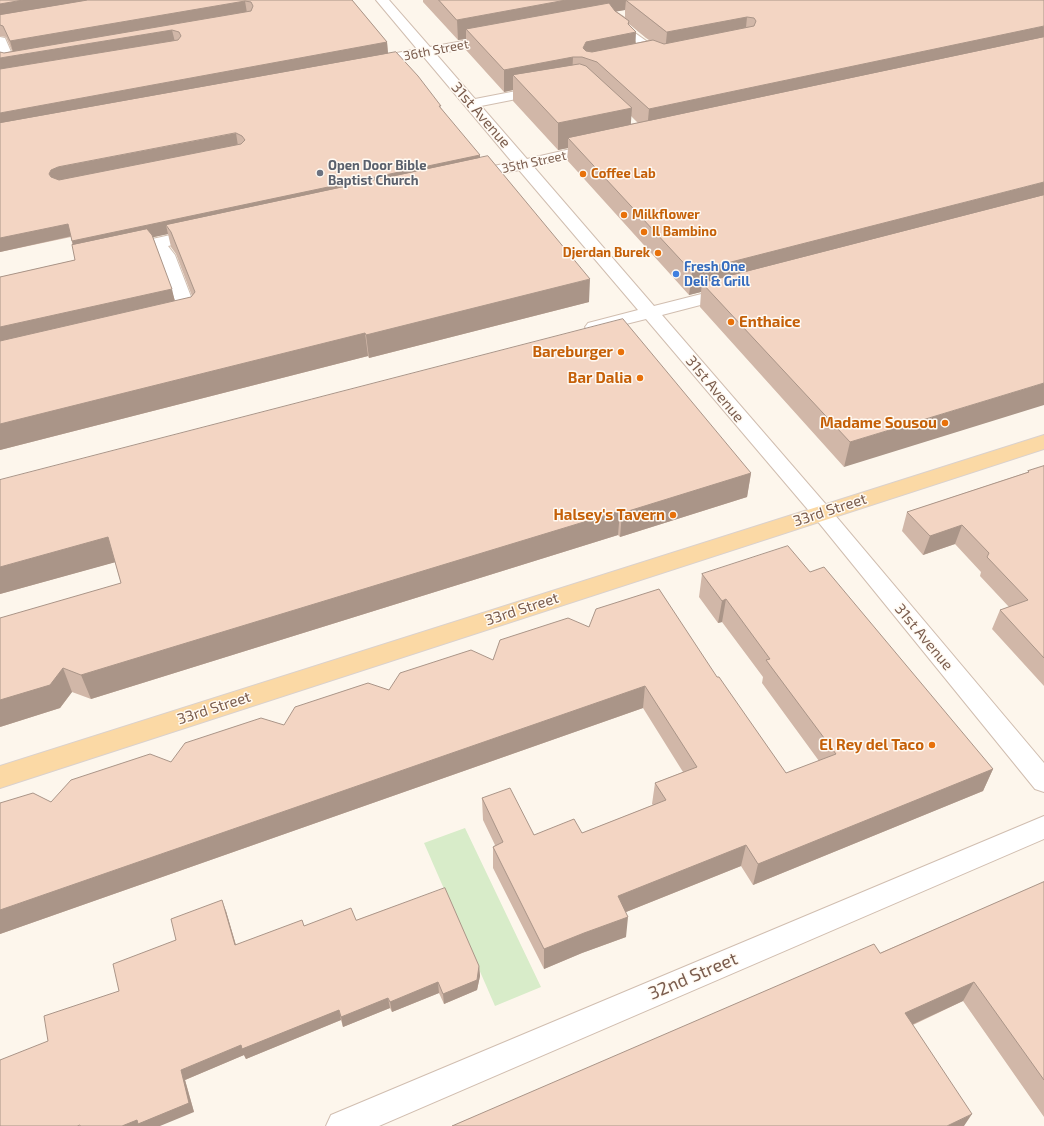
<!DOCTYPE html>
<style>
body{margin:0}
canvas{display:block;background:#fdf6ec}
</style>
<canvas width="1044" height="1126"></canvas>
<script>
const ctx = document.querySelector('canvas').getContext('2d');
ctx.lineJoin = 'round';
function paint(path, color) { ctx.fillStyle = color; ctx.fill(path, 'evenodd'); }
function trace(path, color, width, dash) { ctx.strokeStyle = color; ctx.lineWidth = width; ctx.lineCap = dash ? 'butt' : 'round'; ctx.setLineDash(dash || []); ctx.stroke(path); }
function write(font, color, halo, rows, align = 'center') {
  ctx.font = font + ' "Exo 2",sans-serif'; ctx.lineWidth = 3; ctx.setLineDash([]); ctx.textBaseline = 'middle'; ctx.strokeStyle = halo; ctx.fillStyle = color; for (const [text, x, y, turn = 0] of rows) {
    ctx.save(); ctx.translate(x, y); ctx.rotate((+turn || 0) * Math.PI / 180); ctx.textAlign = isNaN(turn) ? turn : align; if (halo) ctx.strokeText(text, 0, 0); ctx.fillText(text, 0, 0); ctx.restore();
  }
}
paint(new Path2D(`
 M465,828L541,987L495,1006L424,843Z`), '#d8ecc9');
const minor = new Path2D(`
 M376,0H389L430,47L496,35L501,36L503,39L501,42L436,54L475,99L542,86L547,87L549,90L547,93L481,106L527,159L597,143L602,145L605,148L602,151L533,166L654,306L729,287L735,288L738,292L735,296L662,315L829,508L1044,763V792L1035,789L815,518L646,319L594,332L588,331L585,327L588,323L638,310L519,170L468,181L462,179L460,176L462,173L512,162L423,56L371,66L366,65L364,62L366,59L417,49Z
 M614,15L619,16L635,33L669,57L671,60L669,63L662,64L657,63L625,38L608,19L609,16Z
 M0,37L5,38L12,54L29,51L34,52L36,55L34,58C24,60 12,64 2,62L0,59Z
 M198,229L204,230L206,234L204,238L168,246L175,255L198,315L195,319C186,321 178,324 169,322L166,318L169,314L179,312L159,256L153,249L126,255L120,254L118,250L120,246Z
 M1044,816V839L379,1126H326L331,1115Z`);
const major = new Path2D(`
 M1044,435V449L0,788V766Z`);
trace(minor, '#d1beb0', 2);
trace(major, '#dad1cd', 2);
paint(minor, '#fff');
paint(major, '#fbd9a5');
paint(new Path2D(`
 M0,0H352L387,42L388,53L441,108L589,302L369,358L368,356L0,450V277L75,260L71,237L0,252L4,53L12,51L6,37L0,36ZM168,234L171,247L176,254L192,296L191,297L175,301L153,237Z
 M423,0H1044L844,467L700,307L701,292L689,295L567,160L568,148L558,150L513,101V90L504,92L466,50V39L458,40L423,2ZM625,10V17L616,11ZM629,24L646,38L649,40L636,43ZM631,116L638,123L631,124Z
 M1044,466V686L992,629L1000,610L1009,607L980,576L981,572L955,544L923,555L902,531L907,512L1028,472V471Z
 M751,473L747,497L620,537L618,535L91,699L72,692L60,708L0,727L121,583L115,562L0,594V480Z
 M810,572L993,769L983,791L753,885L741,866L626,912V937L582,953L544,969L493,868V847L495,845L483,820L482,798L534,835L582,833L653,805L652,804L655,783L683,772L643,708L0,934V803L51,802L389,690L493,660L589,627L717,677L786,773L819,761L762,683L763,677L722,622L718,623L699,597L702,574Z
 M1044,882V1117L963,1001L913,1025L452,1126L880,953Z
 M226,911L236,945L304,926L356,920L479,966L480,976L477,990L444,1004L439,993L392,1012L390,1008L343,1027L341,1020L246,1059L244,1055L185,1080L194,1112L48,1041L119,991L176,940Z`), '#d1b7a8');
paint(new Path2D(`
 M23,0H97L0,15V4Z
 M566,0H677H626L625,10L474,37L466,29V39L458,40L457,20Z
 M245,1L247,13L13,52L10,41Z
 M747,17L745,38L665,53L667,32Z
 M629,21L628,34L636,32L635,53L583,58V48L586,42L628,24Z
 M1044,26V44L647,131L649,109Z
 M172,30L175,42L0,70V58Z
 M387,42L388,54L0,125V113Z
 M573,57L572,78L513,75V90L504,92V70Z
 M632,108L630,135L568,138V148L558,150V123Z
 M236,133L238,146L55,182L49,174L51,170L58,167Z
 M480,155V167L166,225L168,234L76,254L72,241Z
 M1044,182V203L702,283L701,292L689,295L692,272Z
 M68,224L72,236L0,252V238Z
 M590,279L589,302L369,358L366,335Z
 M172,289L177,311L0,351V327Z
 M365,333L368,356L0,450V424Z
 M1044,383V405L844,467L850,442Z
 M751,473L747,497L620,537L622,513Z
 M620,511L618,535L91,699L81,675Z
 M962,525L955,544L923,555L930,536Z
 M108,537L116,562L0,594V567Z
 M726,599L722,622L718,623L722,601Z
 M63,668L72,692L60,708L0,727V700Z
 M645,686L643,708L0,934V910Z
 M993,769L983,791L753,885L758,864Z
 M746,845L741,866L616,916L618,896Z
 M222,900L226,911L239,956L235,945Z
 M628,917L626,937L582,953L544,969V949L584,933Z
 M479,966L480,976L477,990L444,1004L443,994Z
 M438,982L439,993L392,1012L390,1002Z
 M974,982L963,1001L896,1032L905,1013Z
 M388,998L390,1008L343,1027L341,1017Z
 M339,1010L341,1020L246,1059L244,1055L185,1080L194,1112L160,1126H122L181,1070L241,1045Z
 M972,1114L964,1126H947Z`), '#aa9588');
const building = new Path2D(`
 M0,0H23L0,4Z
 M88,0H352L387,42L0,113V69L178,40L181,36L179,32L172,30L0,58V52L4,53L251,11L253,6L251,2L245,1L10,41L3,26L0,25V15Z
 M439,0H566L457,20Z
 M626,0H1044V26L649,109L597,62L582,57H573L504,70L466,29L609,3L615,11L629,21L628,24L636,32L586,42L583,48L586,51L592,52L653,40L664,44L754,26L756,21L754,18L747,17L667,32Z
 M1044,37V182L692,272L568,138Z
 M396,52L418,76L441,106H439L480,155L72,241L68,224L0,238V123ZM236,133L242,136L245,140L241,144L59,180L51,177L49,174L51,170L58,167Z
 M580,64L586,66L632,108L558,123L513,75Z
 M488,156L590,279L366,335L365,333L0,424V341L191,297L195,292L171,232L166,225Z
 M1044,195V383L850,442L702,283Z
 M147,229L152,235L172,289L0,327V277L75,260L72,245Z
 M623,319L751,473L622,513L620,511L81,675L63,668L50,685L0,700V618L121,583L108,537L0,567V480Z
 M1044,466V658L1000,610L1028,600L987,557L989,553L962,525L930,536L907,512L1029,472L1028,471Z
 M788,546L810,572L824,567L993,769L758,864L746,845L618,896L628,917L584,933L544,949L493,847L503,842L482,798L510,788L534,835L574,819L582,833L666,800L655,783L697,767L645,686L0,910V803L33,793L51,802L71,780L150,754L171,762L185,743L261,718L284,725L295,707L368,683L389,690L400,673L471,650L493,660L500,640L568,618L589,627L596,609L659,589L717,677H719L786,773L836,754L766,660L770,659L726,599L722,601L702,574Z
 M1044,882V1080L974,982L905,1013L972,1114L947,1126H452L874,944L880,953Z
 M445,888L479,966L477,980L443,994L438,982L390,1002L388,998L341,1017L339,1010L242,1049L241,1045L181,1070L189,1103L138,1124L137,1120L122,1126H80V1125L77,1126H0V1060L48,1041L44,1016L119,991L113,964L176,940L171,919L222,900L235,945L302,920L304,926L351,908L356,920Z`);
paint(building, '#f3d5c3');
trace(building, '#aa9588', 1);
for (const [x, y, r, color] of [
 [320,173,4,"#6b7280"],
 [583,174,4,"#e8710a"],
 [624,215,4,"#e8710a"],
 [644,232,4,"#e8710a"],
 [658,253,4,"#e8710a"],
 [676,274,4,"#3f7fe0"],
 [731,322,4,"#e8710a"],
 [621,352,4,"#e8710a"],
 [640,378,4,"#e8710a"],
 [945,423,4,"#e8710a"],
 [673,515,4,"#e8710a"],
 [932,745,4,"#e8710a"]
]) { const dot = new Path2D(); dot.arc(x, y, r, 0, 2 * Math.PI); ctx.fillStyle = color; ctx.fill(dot); trace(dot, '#fffaf3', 1.5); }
write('13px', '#7a5c4d', '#fffaf3', [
 ["36th Street",436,50,-11],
 ["35th Street",534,162,-12]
]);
write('bold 13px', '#5b616d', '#fffaf3', [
 ["Open Door Bible",328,166],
 ["Baptist Church",328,181]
], 'left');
write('bold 13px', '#c56008', '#fffaf3', [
 ["Coffee Lab",591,174],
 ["Milkflower",632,215],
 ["Il Bambino",652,232],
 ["Djerdan Burek",650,253,"right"]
], 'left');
write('bold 13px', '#366cbe', '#fffaf3', [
 ["Fresh One",684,267],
 ["Deli & Grill",684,282]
], 'left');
write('15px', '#7a5c4d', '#fffaf3', [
 ["31st Avenue",481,115,49],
 ["31st Avenue",715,389,50],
 ["33rd Street",830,510,-18],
 ["33rd Street",522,609,-18],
 ["31st Avenue",924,637,50],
 ["33rd Street",214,708,-18]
]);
write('bold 15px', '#c56008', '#fffaf3', [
 ["Enthaice",739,322,"left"],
 ["Bareburger",613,352],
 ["Bar Dalia",632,378],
 ["Madame Sousou",937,423],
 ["Halsey's Tavern",665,515],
 ["El Rey del Taco",924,745]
], 'right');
write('18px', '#7a5c4d', '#fffaf3', [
 ["32nd Street",693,976,-23]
]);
</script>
